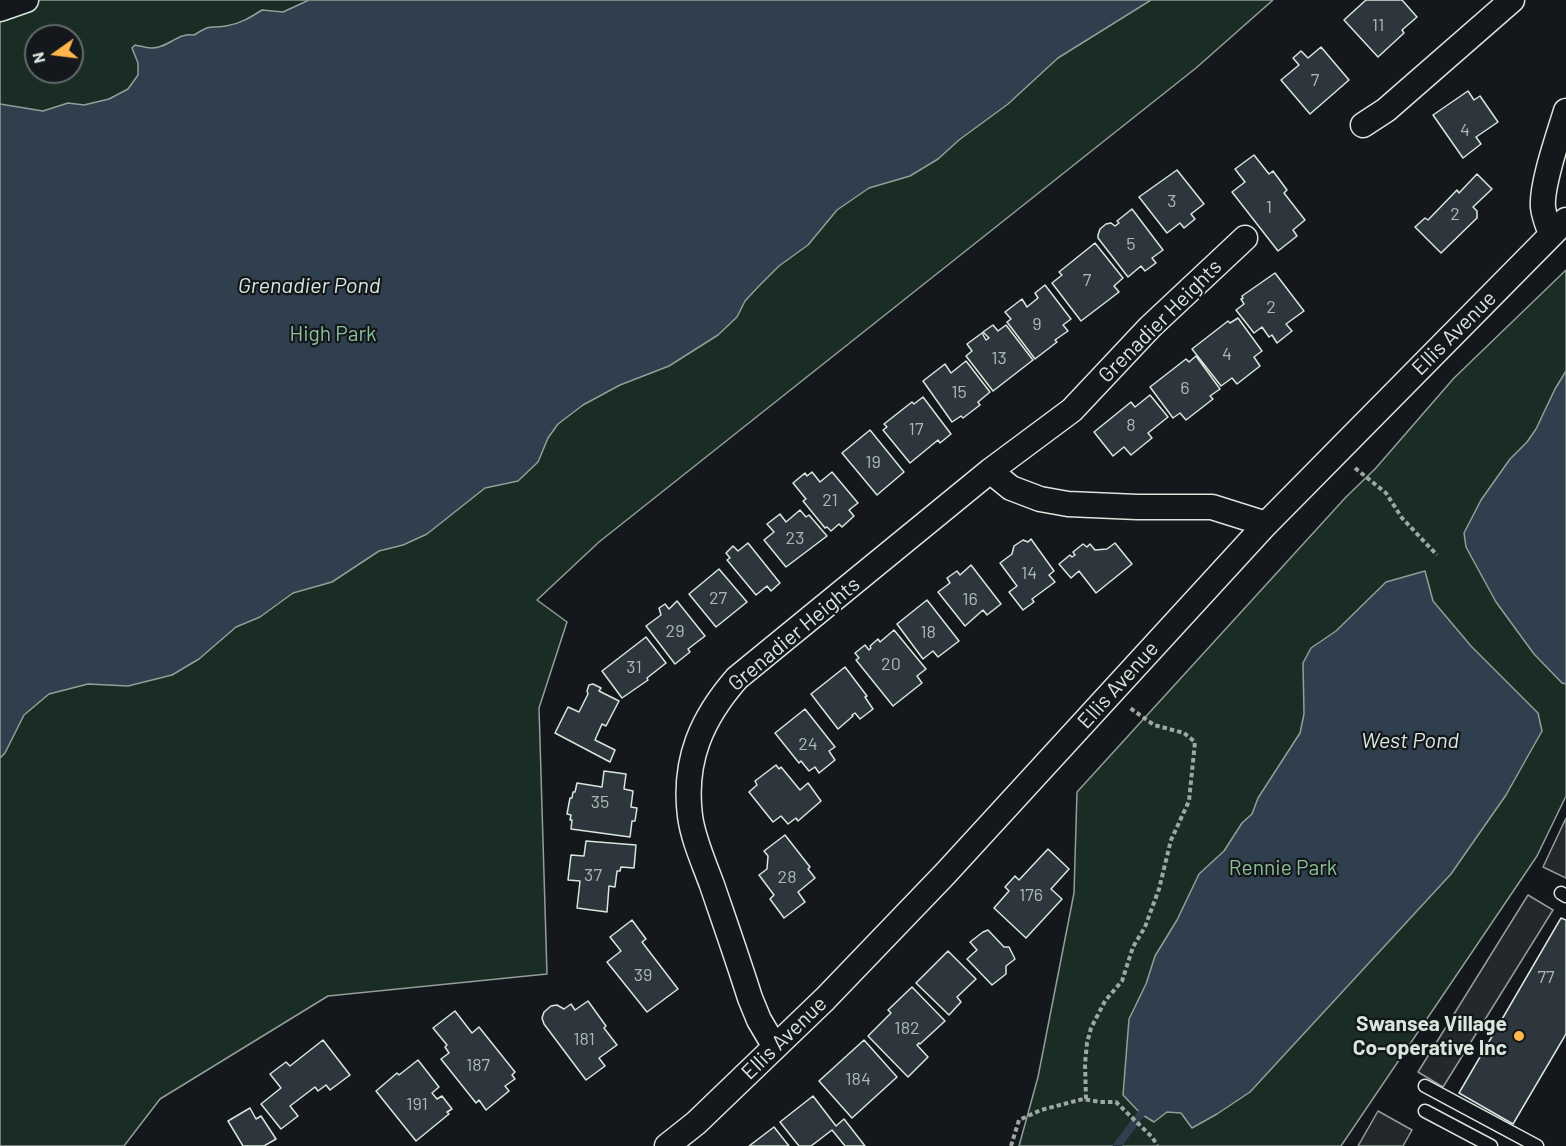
<!DOCTYPE html>
<style>
body{margin:0}
#map{position:relative;width:1566px;height:1146px;overflow:hidden;background:#14181c;font-family:Barlow,sans-serif}
canvas{display:block}
.north{position:absolute;left:24px;top:24px;width:60px;height:60px;box-sizing:border-box;background:#14181c;border:2px solid #626a69;border-radius:50%;rotate:256deg;font-size:16px;font-weight:700;line-height:24px;text-align:center;color:#d8e6dc}
.north::after{content:'';display:block;margin:auto;width:21px;height:27px;background:#ffb74d;clip-path:polygon(50% 0,100% 100%,50% 72%,0 100%)}
</style>
<div id="map">
<canvas width="1566" height="1146"></canvas>
<div class="north">N</div>
</div>
<script>
const ctx = document.querySelector('canvas').getContext('2d');
ctx.lineJoin = 'round';
function paint(path, color) { ctx.fillStyle = color; ctx.fill(path, 'evenodd'); }
function trace(path, color, width, dash) { ctx.strokeStyle = color; ctx.lineWidth = width; ctx.lineCap = dash ? 'butt' : 'round'; ctx.setLineDash(dash || []); ctx.stroke(path); }
function write(font, color, halo, rows, align = 'center') {
  ctx.font = font + ' Barlow,sans-serif'; ctx.lineWidth = 4.5; ctx.setLineDash([]); ctx.textBaseline = 'middle'; ctx.strokeStyle = halo; ctx.fillStyle = color; for (const [text, x, y, turn = 0] of rows) {
    ctx.save(); ctx.translate(x, y); ctx.rotate((+turn || 0) * Math.PI / 180); ctx.textAlign = isNaN(turn) ? turn : align; if (halo) ctx.strokeText(text, 0, 0); ctx.fillText(text, 0, 0); ctx.restore();
  }
}
const green = new Path2D(`
 M0,0H1273L1196,68L599,542L537,600L567,622L539,708L547,974L328,996L160,1099L124,1146H0ZM36,36H72V72H36Z
 M1566,270V796L1537,856L1341,1146H1019L1038,1077L1074,893L1077,792L1346,497L1375,469L1454,378Z`);
paint(green, '#1a2d24');
trace(green, '#939e99', 1.5);
const parking = new Path2D(`
 M1566,818V878L1543,867Z
 M1528,895L1553,910L1443,1087L1418,1072Z
 M1378,1111L1412,1130L1403,1146H1358Z`);
paint(parking, '#24282b');
trace(parking, '#939e99', 1.5);
const water = new Path2D(`
 M309,0H1151L1058,58L1008,104L959,140L938,159L910,176L869,188L837,210L808,245L779,266L758,287L745,301L737,317L718,335L669,366L620,385L583,405L558,424L548,438L538,462L518,481L485,488L427,534L403,545L379,551L332,582L293,593L260,617L236,627L199,659L172,675L128,686L88,684L49,694L24,715L5,753L0,758V104L43,111L68,103L84,105L109,99L128,89L138,75V63L132,48L135,45C140,46 146,48 151,48C167,49 178,32 194,35C213,23 208,29 226,26C240,24 251,17 262,10L283,12Z
 M1566,371V684L1562,683L1534,654L1496,602L1466,547L1464,533L1481,500L1510,459L1527,442L1536,429L1555,389Z
 M1425,571L1433,601L1471,646L1538,713L1542,731L1506,795L1451,874L1250,1092L1217,1114L1192,1128L1181,1113L1167,1112L1154,1122L1141,1114L1123,1095L1129,1019L1146,984L1155,956L1177,920L1199,874L1224,851L1242,823L1252,814L1258,798L1300,733L1304,714L1303,663L1311,648L1336,631L1386,582Z`);
paint(water, '#2f3f4d');
trace(water, '#939e99', 1.5);
trace(new Path2D(`
 M1117,1146L1141,1114`), '#2f3f4d', 8);
const building = new Path2D(`
 M1366,0H1402L1417,17L1402,30L1404,33L1378,57L1344,20Z
 M1321,47L1349,80L1310,114L1281,80L1299,65L1293,58L1301,51L1308,58Z
 M1468,91L1474,100L1480,96L1498,122L1476,137L1481,144L1463,158L1433,115Z
 M1254,155L1269,174L1273,171L1287,190L1284,193L1305,220L1293,230L1297,236L1278,251L1232,192L1245,182L1235,169Z
 M1177,170L1204,204L1191,214L1195,219L1184,228L1180,223L1167,233L1139,197Z
 M1477,174L1492,189L1473,207L1477,211V218L1441,253L1415,227L1425,218L1428,220L1457,190L1459,193Z
 M1132,209L1163,250L1152,258L1156,263L1145,271L1141,266L1128,277L1098,238V235L1100,229L1106,224L1111,223L1115,226L1119,223L1117,221Z
 M1095,243L1123,278L1114,286L1119,292L1081,321L1052,283L1062,275L1059,272Z
 M1275,273L1304,311L1286,324L1292,331L1277,343L1272,335L1269,337L1262,327L1254,333L1236,310L1244,304L1241,299L1243,298L1242,296Z
 M1045,285L1071,319L1063,325L1068,331L1055,340L1057,342L1035,359L1007,322L1011,319L1005,312L1022,299L1027,307L1038,298L1035,293Z
 M1238,318L1262,351L1254,357L1260,366L1237,384L1232,378L1221,386L1192,349L1228,321L1230,323Z
 M993,325L998,331L1006,325L1033,360L993,391L966,356L972,351L967,344L982,333L986,340L989,338L983,332Z
 M1196,356L1220,389L1210,396L1213,399L1186,420L1180,413L1173,418L1150,387L1186,359L1189,362Z
 M966,361L990,392L978,402L980,405L963,418L961,416L952,422L923,381L945,364L951,373Z
 M1150,395L1168,417L1148,433L1152,438L1131,455L1124,447L1113,456L1094,432L1131,402L1135,407Z
 M923,397L951,434L940,443L938,440L910,463L883,430L887,427L884,424L912,402L914,404Z
 M870,430L904,472L877,495L842,453Z
 M812,472L820,482L832,472L858,503L849,510L854,516L842,527L839,524L831,531L827,527L825,528L803,501L806,499L793,483L805,473L807,476Z
 M800,510L806,517L809,515L827,536L786,567L764,540L774,532L767,524L780,514L786,522Z
 M1031,539L1054,571L1049,575L1055,582L1032,599L1034,602L1023,610L1009,592L1017,586L1000,563L1012,554L1014,546L1023,540L1028,542Z
 M748,543L780,583L771,591L767,586L756,595L727,560L730,558L726,553L733,546L738,551Z
 M1115,543L1132,564L1096,593L1079,571L1071,578L1059,564L1070,555L1072,557L1075,555L1073,552L1083,544L1087,547L1090,544L1095,550L1107,549Z
 M971,565L1001,604L987,615L983,610L965,626L938,592L950,583L947,578L957,571L960,575Z
 M719,569L747,602L716,627L689,594Z
 M927,600L959,641L938,657L933,651L923,659L897,624Z
 M677,601L705,636L688,649L690,652L675,664L646,626L661,615L659,608L665,604L669,609Z
 M894,630L926,669L917,676L922,683L893,706L856,660L859,658L855,653L865,645L869,650L871,648L870,646L878,639L880,642Z
 M646,637L666,663L647,678L648,680L622,698L602,671Z
 M845,667L867,696L865,697L873,709L860,719L855,713L852,715L853,716L838,729L811,694Z
 M593,684L601,688L599,691L619,701L606,726L602,724L595,740L615,750L610,762L555,733L568,707L579,712L588,694L587,691L589,685Z
 M805,709L835,747L829,751L835,760L819,773L815,767L809,771L801,761L799,763L775,733Z
 M776,765L779,769L781,767L800,790L808,783L821,801L798,821L796,818L788,824L781,816L773,822L749,792L757,785L755,781Z
 M604,771L626,774L624,789L633,791L631,807L637,808L635,821H632L630,837L571,829L572,820H570L571,815L567,814L570,798H572L573,792H575L577,783L602,787Z
 M785,835L810,867L808,869L815,878L798,892L805,902L784,918L770,899L774,895L759,875L767,869L768,856L764,851Z
 M586,841L636,845L634,868L621,867L620,871H617L615,887L609,886L607,912L577,908L580,881L568,880L571,855L584,856Z
 M1048,849L1069,869L1051,889L1062,899L1026,938L994,908L1009,891L1005,887L1015,876L1019,880Z
 M1561,918L1566,920V1034L1513,1124L1459,1093Z
 M632,920L646,939L642,942L678,989L647,1012L607,962L621,951L610,937Z
 M988,930L1004,947H1009L1015,959L1006,966V974L992,985L967,959L977,950L970,942L983,932Z
 M948,951L976,979L957,997L961,1002L949,1015L916,983Z
 M912,987L945,1021L920,1044L919,1043L917,1045L928,1057L908,1077L868,1036L891,1013L888,1010Z
 M588,1001L606,1026L604,1028L617,1045L599,1058L605,1066L586,1080L544,1024L542,1018L544,1012L551,1006L557,1005L564,1009L571,1004L575,1010Z
 M455,1011L472,1033L479,1027L515,1072L512,1075L515,1079L505,1086L509,1091L486,1110L479,1100L476,1103L441,1059L449,1053L445,1047L447,1045L433,1028Z
 M323,1040L350,1075L330,1090L326,1085L318,1091L315,1087L290,1106L298,1116L281,1129L261,1104L281,1088L270,1074L286,1062L290,1066Z
 M864,1040L897,1077L852,1118L819,1081Z
 M418,1060L439,1087L432,1093L437,1099L442,1096L452,1109L447,1112L449,1114L416,1141L376,1091L397,1073L399,1075Z
 M813,1096L836,1126L844,1119L865,1146H845L832,1130L811,1146H799L780,1122Z
 M250,1108L256,1119L261,1116L276,1139L264,1146H243L228,1121Z
 M774,1127L789,1146H749Z`);
paint(building, '#2c363c');
trace(building, '#d8e6dc', 1.5);
const lane = new Path2D(`
 M1561,893L1566,896
 M1425,1086L1537,1146
 M1425,1111L1491,1146`);
const street = new Path2D(`
 M0,9L26,0
 M1363,125L1386,110L1512,0
 M1551,234C1548,226 1544,217 1543,207C1541,185 1559,134 1566,111
 M990,471L1011,488L1040,499L1068,504L1137,507H1212L1266,524
 M775,1047L759,1020L750,998C738,960 725,923 712,885C704,863 693,839 690,816C683,760 702,718 737,678L990,471L1072,410L1150,327L1245,238
 M667,1146L696,1123L825,999L945,874L1266,524L1566,220`);
trace(lane, '#d8e6dc', 15);
trace(street, '#d8e6dc', 27);
trace(new Path2D(`
 M1355,468L1386,493L1402,518L1437,555
 M1086,1099L1085,1064L1087,1043L1091,1028L1105,1001L1122,981L1133,947L1145,927L1159,889L1171,840L1189,801L1195,742L1184,733L1154,725L1130,708
 M1011,1146L1019,1120L1041,1110L1083,1099L1100,1102H1116L1153,1138L1157,1146`), '#9da8a2', 4, [4.5, 3]);
trace(lane, '#14181c', 12);
trace(street, '#14181c', 24);
for (const [x, y, r, color] of [
 [1519,1036,6,"#ffb74d"]
]) { const dot = new Path2D(); dot.arc(x, y, r, 0, 2 * Math.PI); ctx.fillStyle = color; ctx.fill(dot); trace(dot, '#14181c', 2); }
write('18px', '#adbab4', null, [
 ["11",1378,25],
 ["7",1315,80],
 ["4",1465,130],
 ["3",1172,201],
 ["1",1269,207],
 ["2",1455,214],
 ["5",1131,244],
 ["7",1087,280],
 ["2",1271,307],
 ["9",1037,324],
 ["4",1227,354],
 ["13",999,358],
 ["6",1185,388],
 ["15",959,392],
 ["8",1131,425],
 ["17",916,429],
 ["19",873,462],
 ["21",830,500],
 ["23",795,538],
 ["14",1029,573],
 ["27",718,598],
 ["16",970,599],
 ["29",675,631],
 ["18",928,632],
 ["20",891,664],
 ["31",634,667],
 ["24",808,744],
 ["35",600,802],
 ["37",593,875],
 ["28",787,877],
 ["176",1031,895],
 ["39",643,975],
 ["77",1546,977],
 ["182",907,1028],
 ["181",584,1039],
 ["187",478,1065],
 ["184",858,1079],
 ["191",417,1104]
]);
write('21px', '#d8e6dc', '#14181c', [
 ["Grenadier Heights",1160,321,-45],
 ["Ellis Avenue",1454,333,-45],
 ["Grenadier Heights",794,634,-40],
 ["Ellis Avenue",1118,685,-48],
 ["Ellis Avenue",784,1038,-44]
]);
write('21px', '#8ac095', '#14181c', [
 ["High Park",333,334],
 ["Rennie Park",1283,868]
]);
write('bold 21px', '#d8e6dc', '#14181c', [
 ["Swansea Village",1507,1024],
 ["Co-operative Inc",1507,1048]
], 'right');
write('italic 22px', '#d8e6dc', '#14181c', [
 ["Grenadier Pond",309,286],
 ["West Pond",1410,741]
]);
</script>
